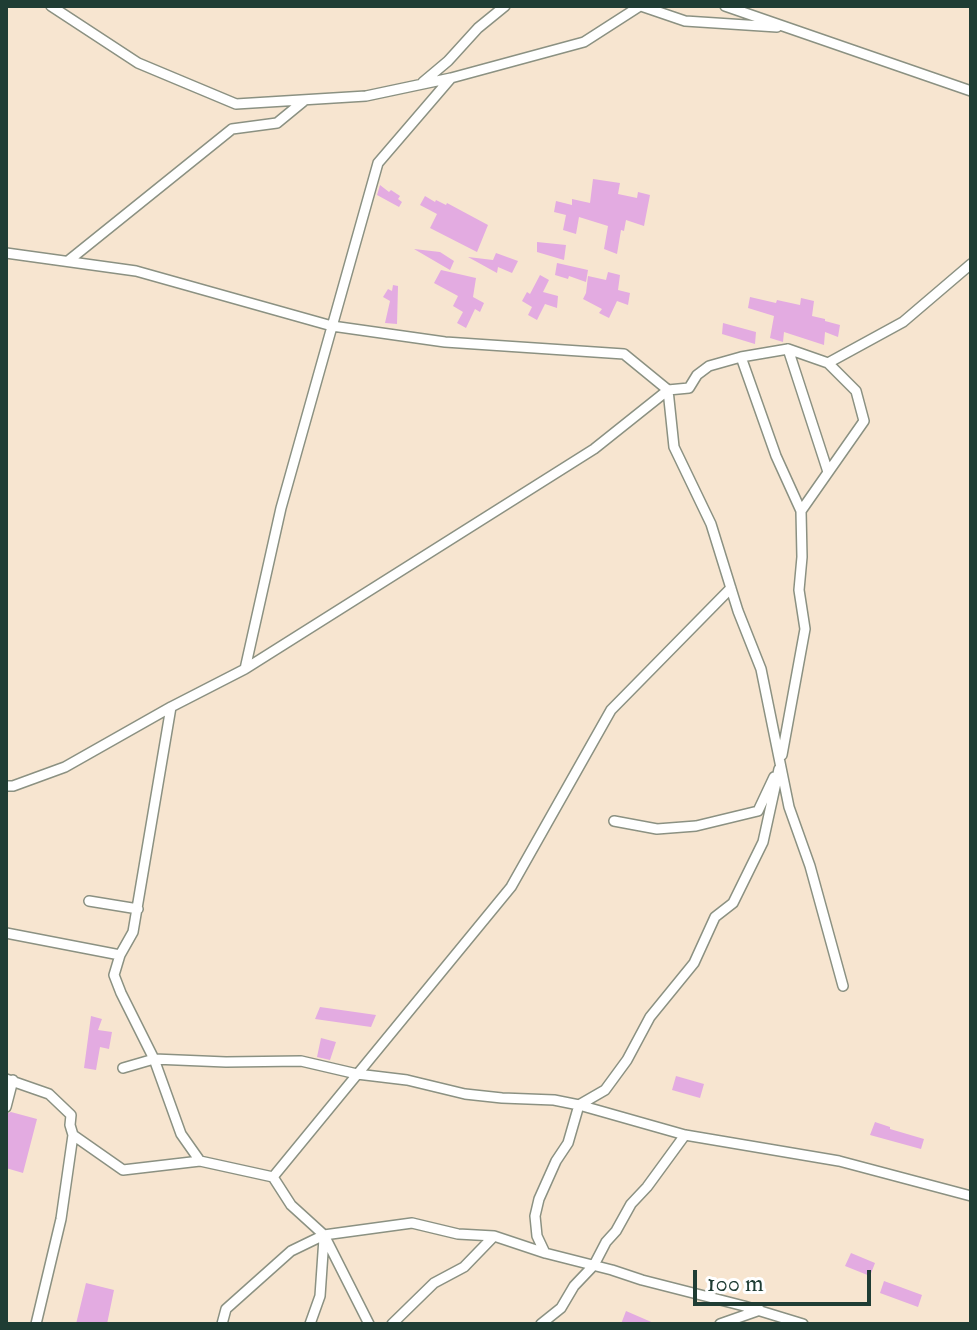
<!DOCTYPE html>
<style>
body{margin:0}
#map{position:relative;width:977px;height:1330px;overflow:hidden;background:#f7e5d0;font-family:"IM FELL Double Pica",serif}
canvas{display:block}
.frame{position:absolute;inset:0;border:8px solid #1f3d34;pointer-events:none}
.scale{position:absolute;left:693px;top:1270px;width:178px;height:36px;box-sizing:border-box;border:4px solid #1f3d34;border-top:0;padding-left:10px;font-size:24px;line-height:28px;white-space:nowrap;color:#1f3d34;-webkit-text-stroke:6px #fff;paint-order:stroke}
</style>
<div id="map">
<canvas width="977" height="1330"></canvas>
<div class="frame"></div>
<div class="scale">100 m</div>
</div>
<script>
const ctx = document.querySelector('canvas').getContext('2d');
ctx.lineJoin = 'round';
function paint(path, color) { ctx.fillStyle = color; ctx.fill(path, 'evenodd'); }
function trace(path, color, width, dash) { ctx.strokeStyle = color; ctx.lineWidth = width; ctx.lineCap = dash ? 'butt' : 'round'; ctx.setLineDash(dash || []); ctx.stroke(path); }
paint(new Path2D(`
 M593,179L620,183L618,194L637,198L638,192L650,195L644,226L626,220L624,231L621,230L617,254L604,249L608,226L579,217L576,234L563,230L566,215L554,212L556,201L572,205V199L590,203Z
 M380,185L389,192L391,190L400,196L398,199L402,202L399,207L377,195Z
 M425,196L435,202L436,200L446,205L447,203L488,225L477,252L430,228L437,214L420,205Z
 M537,242L566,245L564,260L537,252Z
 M414,249L440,252L454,261L450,270Z
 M496,253L518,261L512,273L498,267L497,273L468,257L493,260Z
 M557,263L588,270L586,282L569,276L568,279L555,275Z
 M441,270L476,278L473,297L484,303L480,312L475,309L466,328L457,323L463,312L453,306L458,296L434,283Z
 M608,272L620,275L618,290L630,293L628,305L617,301L609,318L599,313L602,309L583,299L586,293L588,276L606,280Z
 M540,275L549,280L543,292L558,296L557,308L545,304L537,320L528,315L532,307L522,301L527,292L530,294Z
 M393,285L398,286L397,324L385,323L390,301L383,297L388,289L392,291Z
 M750,297L776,303L777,300L800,305L801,298L814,301L812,316L825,319V321L840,325L838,337L825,332L824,345L784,332L783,342L770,338L774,316L748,308Z
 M723,323L756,332L755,344L722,334Z
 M320,1007L376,1015L371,1027L315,1019Z
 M91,1016L102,1019L98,1030L112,1032L109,1049L100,1047L96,1070L84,1068Z
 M321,1038L336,1042L330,1060L317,1057Z
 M676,1076L704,1084L700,1098L672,1090Z
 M11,1112L37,1119L23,1173L6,1168V1114Z
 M875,1122L890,1127V1129L924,1139L921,1149L870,1135Z
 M851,1253L875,1263L870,1276L845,1266Z
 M884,1281L922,1295L918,1307L880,1293Z
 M86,1283L114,1290L107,1324H76Z
 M626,1311L656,1324H621Z`), '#e3abe1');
const street = new Path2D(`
 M51,6L138,63L236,104L366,96L451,78L584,42L640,6
 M641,6L685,21L777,27
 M725,6L971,91
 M423,82L448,61L478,28L505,6
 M6,253L136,271L332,326L445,342L624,354L668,390L674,447L711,524L738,611L761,669L789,807L810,866L843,986
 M68,261L232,129L277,123L305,100
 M788,349L828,472
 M741,357L776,456L801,511L802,557L799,590L805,629L782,755
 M801,511L864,421L856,391L828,363
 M245,669L281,508L378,163L451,78
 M171,707L133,932L120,955L114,975L121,993L154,1059L181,1134L200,1161L273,1177L291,1205L324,1235L369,1324
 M6,786H13L65,767L171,707L245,669L594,449L668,390L689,388L697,375L709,366L741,357L788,349L828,363L903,322L971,264
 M614,821L657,829L696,826L758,811L774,777
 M89,901L138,909
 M6,933L120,955
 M123,1068L154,1059L226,1062L301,1061L357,1074L407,1080L465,1094L502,1098L554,1100L579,1105L685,1135L839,1161L971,1196
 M6,1079L49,1094L71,1115L70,1125L73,1135L123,1170L200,1161
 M6,1107L13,1080
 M273,1177L511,887L611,710L731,588
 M545,1253L537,1236L535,1216L539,1199L556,1161L568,1143L579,1105L605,1090L627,1060L650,1017L694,963L715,917L733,903L763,842L779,769
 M36,1324L61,1219L73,1135
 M222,1324L226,1309L291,1251L324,1235L412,1223L458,1234L494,1236L545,1253L612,1270L642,1280L744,1306L803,1324
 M310,1324L320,1296L324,1238
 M392,1324L434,1283L464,1267L494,1236
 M541,1324L561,1308L574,1286L594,1265L606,1242L616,1231L631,1204L647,1187L685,1135
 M720,1324L760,1310`);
trace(street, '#8b9182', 12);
trace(street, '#fff', 9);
</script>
